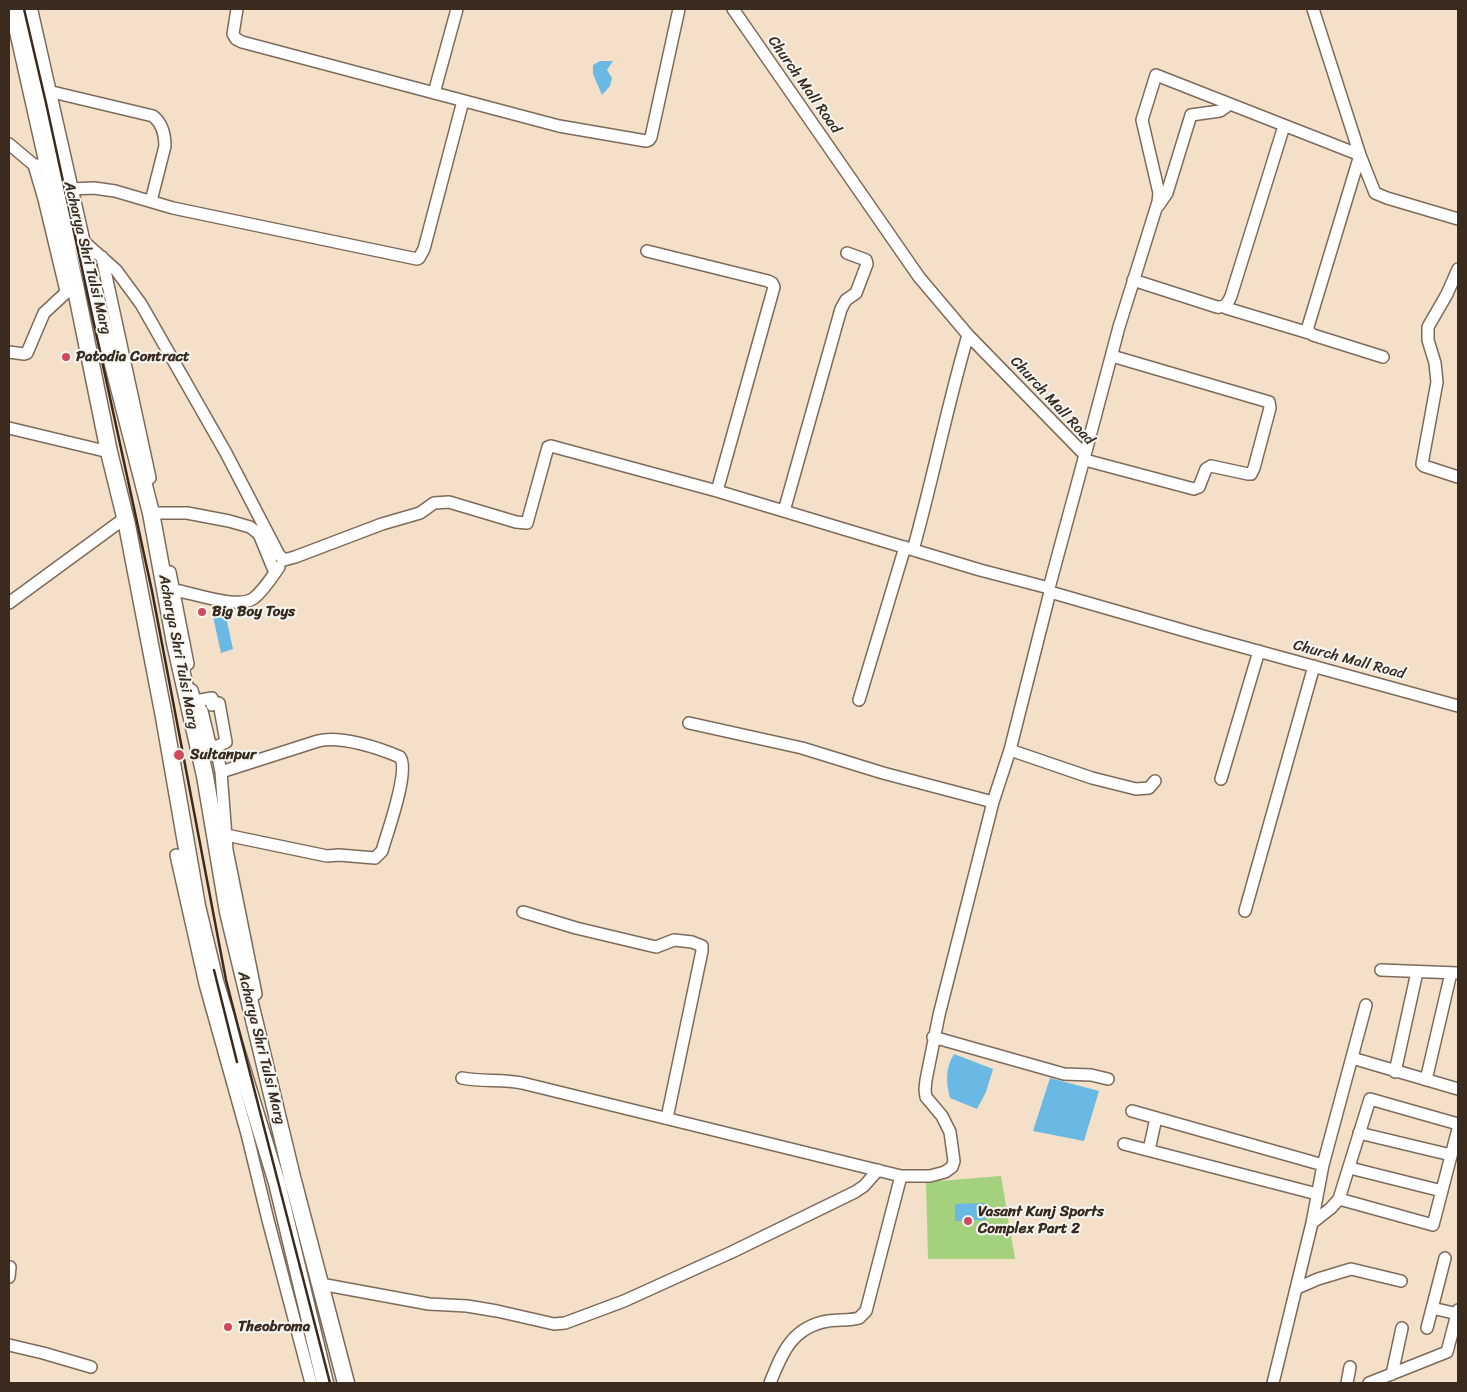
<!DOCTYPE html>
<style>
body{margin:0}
#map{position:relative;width:1467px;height:1392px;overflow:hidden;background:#f4e0c8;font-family:Sriracha,sans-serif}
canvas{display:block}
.frame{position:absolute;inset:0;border:10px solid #3b2a1e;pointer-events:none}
</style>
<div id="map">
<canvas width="1467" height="1392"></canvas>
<div class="frame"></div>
</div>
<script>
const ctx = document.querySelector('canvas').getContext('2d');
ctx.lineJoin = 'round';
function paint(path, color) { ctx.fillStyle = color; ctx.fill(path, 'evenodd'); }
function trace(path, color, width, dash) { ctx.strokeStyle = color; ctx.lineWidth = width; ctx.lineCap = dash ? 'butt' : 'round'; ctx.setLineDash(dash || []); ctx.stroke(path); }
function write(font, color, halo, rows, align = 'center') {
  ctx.font = font + ' Sriracha,sans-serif'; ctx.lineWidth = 4; ctx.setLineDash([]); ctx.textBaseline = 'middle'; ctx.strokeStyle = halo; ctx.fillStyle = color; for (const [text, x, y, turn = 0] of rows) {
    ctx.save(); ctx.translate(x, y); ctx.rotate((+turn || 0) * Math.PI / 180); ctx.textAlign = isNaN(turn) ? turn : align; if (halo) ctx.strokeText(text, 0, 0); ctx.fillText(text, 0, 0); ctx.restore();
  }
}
paint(new Path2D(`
 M1001,1176L1015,1259H928L926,1182Z`), '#a4d17d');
paint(new Path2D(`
 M600,61H613L607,70L612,78L610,86L602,95L593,74V65Z
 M224,608L233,649L221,653L212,612Z
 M954,1054L993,1069L986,1092L977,1109L950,1098C946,1082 945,1069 954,1054Z
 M1050,1078L1099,1091L1084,1141L1033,1131Z
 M986,1203V1220L955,1221V1204Z`), '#69b9e4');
const minor = new Path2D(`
 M237,9L233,34L236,39L242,42L559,126L646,141L649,140L651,137L679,9
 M1313,9L1360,155L1375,193L1387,198L1458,219
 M48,91L153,116C163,124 165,135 165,146L151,201
 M434,93L457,9
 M9,144L34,165H40
 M34,165L44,199L66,291
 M70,189L94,188L115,191L173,208L417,259L419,258L424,249L463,101
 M1158,206L1167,193L1191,115L1220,111L1230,104L1360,155L1307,330L1313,335L1383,357
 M81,239L116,270L141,304L226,453L279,555L284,560L295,557L382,524L420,513L434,503L449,502L516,522L527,523L548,447L551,446L717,491L980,570L1049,588
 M647,251L768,281L772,283L774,287L717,491
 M102,257L150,478
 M1458,269L1447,294L1428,327V340L1435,363L1437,382L1422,464L1424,466L1458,477
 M1133,280L1217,307C1225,308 1228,303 1231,296L1284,126
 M1226,308L1309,333
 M9,352L24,354L27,353L44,313L72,287
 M9,428L109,452
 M1085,455L1119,327L1158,202L1159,193L1142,120L1156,75L1230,104
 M1085,460L1194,489L1199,487L1206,469L1211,466L1248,474H1251L1254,468L1270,408L1269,402L1112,356
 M784,511L841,309L846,300L856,293L867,264L866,260L847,253
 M151,513H187L229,521L250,527L259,534L275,573
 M913,550C933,479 947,406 968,335
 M170,572L188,664
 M174,590C194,593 238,610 254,598C264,590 272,577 279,567
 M1050,592L1203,636L1458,706
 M9,603L125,518
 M192,690L195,701L212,698V705L219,703L226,742L216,747L221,772L227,850L256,994
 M859,700L905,547
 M195,701L202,711L210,744L216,747
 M689,723L802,748L883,773L993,802
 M1010,750L1092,778L1136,789L1149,788L1155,781
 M221,772L318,741C340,735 379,748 400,757C410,771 387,833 382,851L375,858L339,855L327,856L226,835
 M1221,779L1259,651
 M176,855L205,984L247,1134L268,1220L311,1383
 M1245,911L1314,666
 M523,912L576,928L656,947L674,940L692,942L702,946V951L667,1118
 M1381,970L1457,973
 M933,1037L1064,1074L1091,1075L1108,1079
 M1352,1058L1458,1089
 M1395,1072L1417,972
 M462,1078C482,1082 502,1079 522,1083L901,1176H930L945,1172L952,1167L954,1161L950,1132L942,1116L926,1097L925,1090L926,1080L939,1015L993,802L1010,750L1050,592L1049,588L1085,455L968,335L919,277L733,9
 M1426,1080L1451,973
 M1132,1111L1323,1165
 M1359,1133L1451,1155
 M1124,1144L1317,1194
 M1149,1150L1156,1118
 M1350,1168L1442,1191
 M1339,1199L1433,1225L1458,1129
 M1312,1223L1331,1208L1339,1199L1370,1099L1458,1124
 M9,1277L10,1267
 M326,1285L429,1304L467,1306L497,1311L554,1324L565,1323L624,1301L732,1252L855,1192L864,1186L878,1170
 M1297,1288L1318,1279L1351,1269L1401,1281
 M1432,1308L1458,1314
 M1427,1328L1445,1258
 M9,1345L43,1353L91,1367
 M1392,1374L1402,1328
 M770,1383C782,1353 792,1327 828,1321C838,1319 849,1321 859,1318L866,1311L901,1176
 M1273,1383L1312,1223L1323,1165L1366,1005
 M1347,1383L1350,1367
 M1369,1383L1447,1352L1458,1310`);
const highway = new Path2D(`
 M13,9L75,285L109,452L127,525L164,717L197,906L215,981L277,1183L325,1383
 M29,9L81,239L151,513L175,643L205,776L228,912L292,1177L346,1383`);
trace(minor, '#7c6a5a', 14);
trace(highway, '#7c6a5a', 19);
trace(minor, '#fff', 11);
trace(highway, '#fff', 16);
trace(new Path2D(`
 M24,9L46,103L152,591L226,980L330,1383
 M214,970L237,1062`), '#3b2a1e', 2.5);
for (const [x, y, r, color] of [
 [66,357,5,"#d1495b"],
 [202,612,5,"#d1495b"],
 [179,755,6,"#d1495b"],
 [968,1221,5,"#d1495b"],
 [228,1327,5,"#d1495b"]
]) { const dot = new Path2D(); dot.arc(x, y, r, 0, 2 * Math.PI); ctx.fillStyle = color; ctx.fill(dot); trace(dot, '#f6f6f2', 2); }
write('15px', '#3b2a1e', '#f6f6f2', [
 ["Church Mall Road",804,85,55],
 ["Acharya Shri Tulsi Marg",87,258,76],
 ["Church Mall Road",1052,401,47],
 ["Acharya Shri Tulsi Marg",178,652,79],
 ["Church Mall Road",1349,660,15],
 ["Acharya Shri Tulsi Marg",261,1048,76]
]);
write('bold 15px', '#3b2a1e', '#f6f6f2', [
 ["Patodia Contract",76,357],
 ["Big Boy Toys",212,612],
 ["Sultanpur",190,755],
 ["Vasant Kunj Sports",978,1212],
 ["Complex Part 2",978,1229],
 ["Theobroma",238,1327]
], 'left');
</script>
